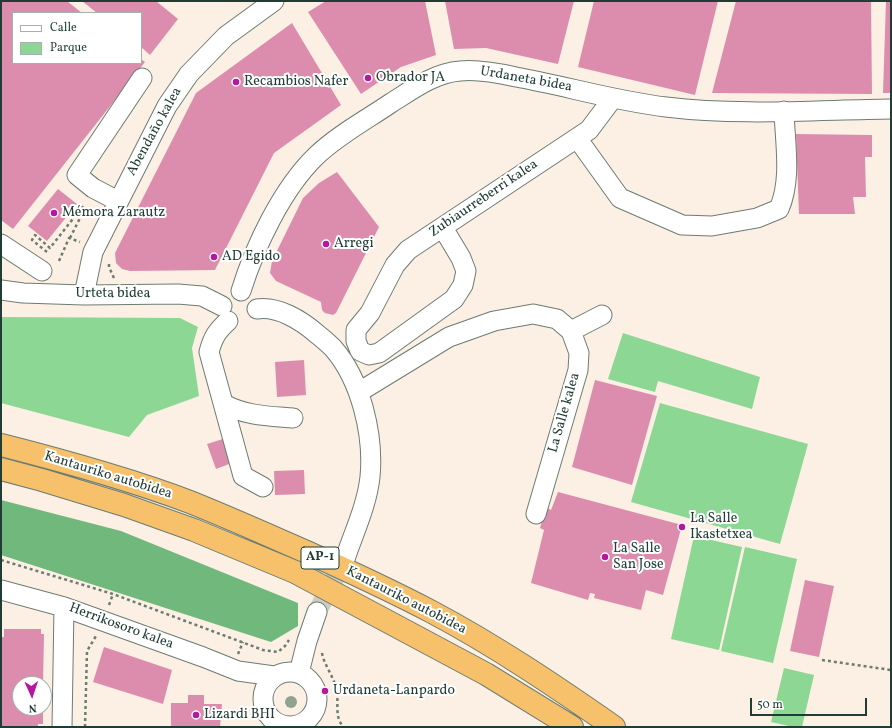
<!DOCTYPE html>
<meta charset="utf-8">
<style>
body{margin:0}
#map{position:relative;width:892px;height:728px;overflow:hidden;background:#fbf0e3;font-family:Vollkorn,serif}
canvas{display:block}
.frame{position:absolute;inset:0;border:2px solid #1f3d34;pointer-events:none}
.legend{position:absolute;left:12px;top:12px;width:130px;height:52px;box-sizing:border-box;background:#fff;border:1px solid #a5b1ae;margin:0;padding:5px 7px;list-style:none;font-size:12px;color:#1f3d34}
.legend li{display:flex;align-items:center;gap:8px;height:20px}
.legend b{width:20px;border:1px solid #a5b1ae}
.north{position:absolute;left:12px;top:676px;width:40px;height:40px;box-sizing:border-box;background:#fff;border:1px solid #a5b1ae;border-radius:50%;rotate:177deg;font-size:11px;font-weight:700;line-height:16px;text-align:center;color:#1f3d34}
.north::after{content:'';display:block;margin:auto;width:14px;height:18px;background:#b5179e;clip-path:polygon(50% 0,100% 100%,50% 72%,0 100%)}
.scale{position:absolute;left:750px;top:698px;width:117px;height:18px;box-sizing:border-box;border:2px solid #1f3d34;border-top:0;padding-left:5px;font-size:12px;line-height:14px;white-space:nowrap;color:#1f3d34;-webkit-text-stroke:3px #fff;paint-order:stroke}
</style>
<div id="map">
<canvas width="892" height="728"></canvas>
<div class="frame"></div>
<ul class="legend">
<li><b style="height:5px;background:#fff"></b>Calle</li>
<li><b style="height:11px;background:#8cd793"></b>Parque</li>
</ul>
<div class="north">N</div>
<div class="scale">50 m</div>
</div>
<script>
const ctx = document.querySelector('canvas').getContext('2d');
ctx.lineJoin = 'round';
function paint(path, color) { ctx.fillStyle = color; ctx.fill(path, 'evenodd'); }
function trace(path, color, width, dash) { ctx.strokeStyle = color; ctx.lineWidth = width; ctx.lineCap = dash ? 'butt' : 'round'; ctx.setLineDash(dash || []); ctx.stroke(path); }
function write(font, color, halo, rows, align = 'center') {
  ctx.font = font + ' Vollkorn,serif'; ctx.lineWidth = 4; ctx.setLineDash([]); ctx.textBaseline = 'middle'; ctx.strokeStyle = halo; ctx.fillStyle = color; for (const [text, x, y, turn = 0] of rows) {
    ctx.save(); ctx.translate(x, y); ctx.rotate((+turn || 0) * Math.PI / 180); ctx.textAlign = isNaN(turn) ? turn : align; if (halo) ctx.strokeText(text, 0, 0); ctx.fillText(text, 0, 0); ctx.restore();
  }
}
paint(new Path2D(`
 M1,317L180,318L198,327L192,348L199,396L147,415L129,437L1,403Z
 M623,333L760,377L752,409L658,381L655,392L608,379Z
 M660,403L808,444L780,544L631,502Z
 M694,536L742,547L719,650L671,639Z
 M745,547L797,559L773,663L721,651Z
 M784,668L814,675L802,727H793L771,722Z`), '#8cd793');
paint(new Path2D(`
 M1,500L121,531L298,603V626L271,642L1,555Z`), '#71b87d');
paint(new Path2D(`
 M1,1H67L82,13H13V63H141V59L145,62L13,229L1,220Z
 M82,1H156L178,19L150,55L141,47V13H97Z
 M326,1H425L436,55L401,67L361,94L308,12Z
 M445,1H574L558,64L486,48L454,49Z
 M594,1H718L695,95L578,67Z
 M736,1H871L872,94L712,93Z
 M886,1H891V93H883Z
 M292,23L341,105L274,153L215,270L130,271L122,269L116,263L115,253L196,93Z
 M796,134L872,135V157H865L866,197H853L855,214H799Z
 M337,172L379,227L336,313L333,315L325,313L322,310L321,302L276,281L270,273L272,261L303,198L319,183Z
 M58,189L77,204L47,241L28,226Z
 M304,360L306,395L277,397L275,362Z
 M595,380L657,396L632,485L572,467Z
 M229,437L237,461L216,469L207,444Z
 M304,470L305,494L275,495L274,471Z
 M558,492L682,525L663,595L646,590L641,610L594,598L595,594L590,593L588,600L531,583L544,530L540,528L546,507L551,510Z
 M805,580L834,586L819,657L790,651Z
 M4,629H41V634H44L43,684H20V708H43V724H38V727H1V637H4Z
 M104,647L172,670L163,704L93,682Z
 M188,695H204V704H222L220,727H171V703H188Z`), '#dc8dad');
trace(new Path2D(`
 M317,612L345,559`), '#cfccc0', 19, [19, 10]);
const minor = new Path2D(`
 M577,138L620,198L682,225L712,226L757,218L779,209C792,180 785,143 784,111
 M118,201L93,188L77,175L142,78
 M443,228L461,258L466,271L463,285L454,299L379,353L369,355L360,351L356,341V330L370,313L395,265L408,250L589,130L613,98
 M1,244L42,271
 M1,290L23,293L84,295L178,294L202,296L222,306
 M241,291C255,246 282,189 316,156C338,135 366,120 391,103C412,90 434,73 460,71C478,69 498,73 516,77C566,86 615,101 666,107C740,116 816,110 891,109
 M84,295L93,252L167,106L189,74L226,36L274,1
 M257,309C278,306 301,320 317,334C322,338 328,343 333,348C361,380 374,435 370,477C367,505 354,532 345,559
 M228,321C217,331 213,337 209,352L243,476L263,487
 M571,331L602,315
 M359,392L449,337L494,321L533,314L557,319L571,331L579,353L578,370L536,514
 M224,404C246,416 269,416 293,418
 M1,590L64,607L203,657L238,671L274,676
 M263 699a27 27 0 1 1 54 0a27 27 0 1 1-54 0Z
 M299,673L307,641L317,612
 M62,727L64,607`);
const highway = new Path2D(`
 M1,445C64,461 129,479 190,502C230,518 270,536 309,553C351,572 392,591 432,612C496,646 555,686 614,727
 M1,469L42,480L124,505L194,530L295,572L486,674L572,727`);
trace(minor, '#6c7c71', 21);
trace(highway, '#6c7c71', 24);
trace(new Path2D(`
 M70,238L80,218L82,208
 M47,252L32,240L35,235L50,248L83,206
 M59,261L69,238L80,242
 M109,264V267L114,278
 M1,560L113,594L263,650L278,652L285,646L289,640
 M109,605L113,594
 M322,653C324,665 333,675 336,688C340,701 333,717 344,727
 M238,654L243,642
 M822,660L891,670
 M85,727L87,651L96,636`), '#6c7c71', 2.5, [3, 3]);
trace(minor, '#fff', 19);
trace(highway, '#f7c06b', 22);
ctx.fillStyle = '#91a390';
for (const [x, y] of [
 [291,702]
]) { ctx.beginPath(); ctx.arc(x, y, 6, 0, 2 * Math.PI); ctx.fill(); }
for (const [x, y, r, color] of [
 [368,78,4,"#b5179e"],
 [236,82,4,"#b5179e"],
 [54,213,4,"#b5179e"],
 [326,244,4,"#b5179e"],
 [214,257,4,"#b5179e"],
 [682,527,4,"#b5179e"],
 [605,557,4,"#b5179e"],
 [325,691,4,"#b5179e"],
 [196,715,4,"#b5179e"]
]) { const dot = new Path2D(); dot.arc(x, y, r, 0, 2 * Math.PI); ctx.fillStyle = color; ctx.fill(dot); trace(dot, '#fff', 1.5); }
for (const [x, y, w] of [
 [320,558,38]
]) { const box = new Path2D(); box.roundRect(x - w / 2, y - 11, w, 22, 3); ctx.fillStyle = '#fff'; ctx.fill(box); trace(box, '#1f3d34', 1); }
write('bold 13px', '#1f3d34', null, [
 ["AP-1",320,558]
]);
write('14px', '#1f3d34', '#fff', [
 ["Obrador JA",376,78],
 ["Recambios Nafer",244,82],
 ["Mémora Zarautz",62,213],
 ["Arregi",334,244],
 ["AD Egido",222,257],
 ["La Salle",690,519],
 ["Ikastetxea",690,535],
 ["La Salle",613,549],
 ["San Jose",613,565],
 ["Urdaneta-Lanpardo",333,691],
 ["Lizardi BHI",204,715]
], 'left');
write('14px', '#1f3d34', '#fff', [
 ["Urdaneta bidea",526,80,10],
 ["Abendaño kalea",155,132,-61],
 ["Zubiaurreberri kalea",484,199,-34],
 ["Urteta bidea",113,294],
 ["La Salle kalea",565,413,-74],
 ["Kantauriko autobidea",108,476,17],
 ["Kantauriko autobidea",406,601,27],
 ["Herrikosoro kalea",121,627,20]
]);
</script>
